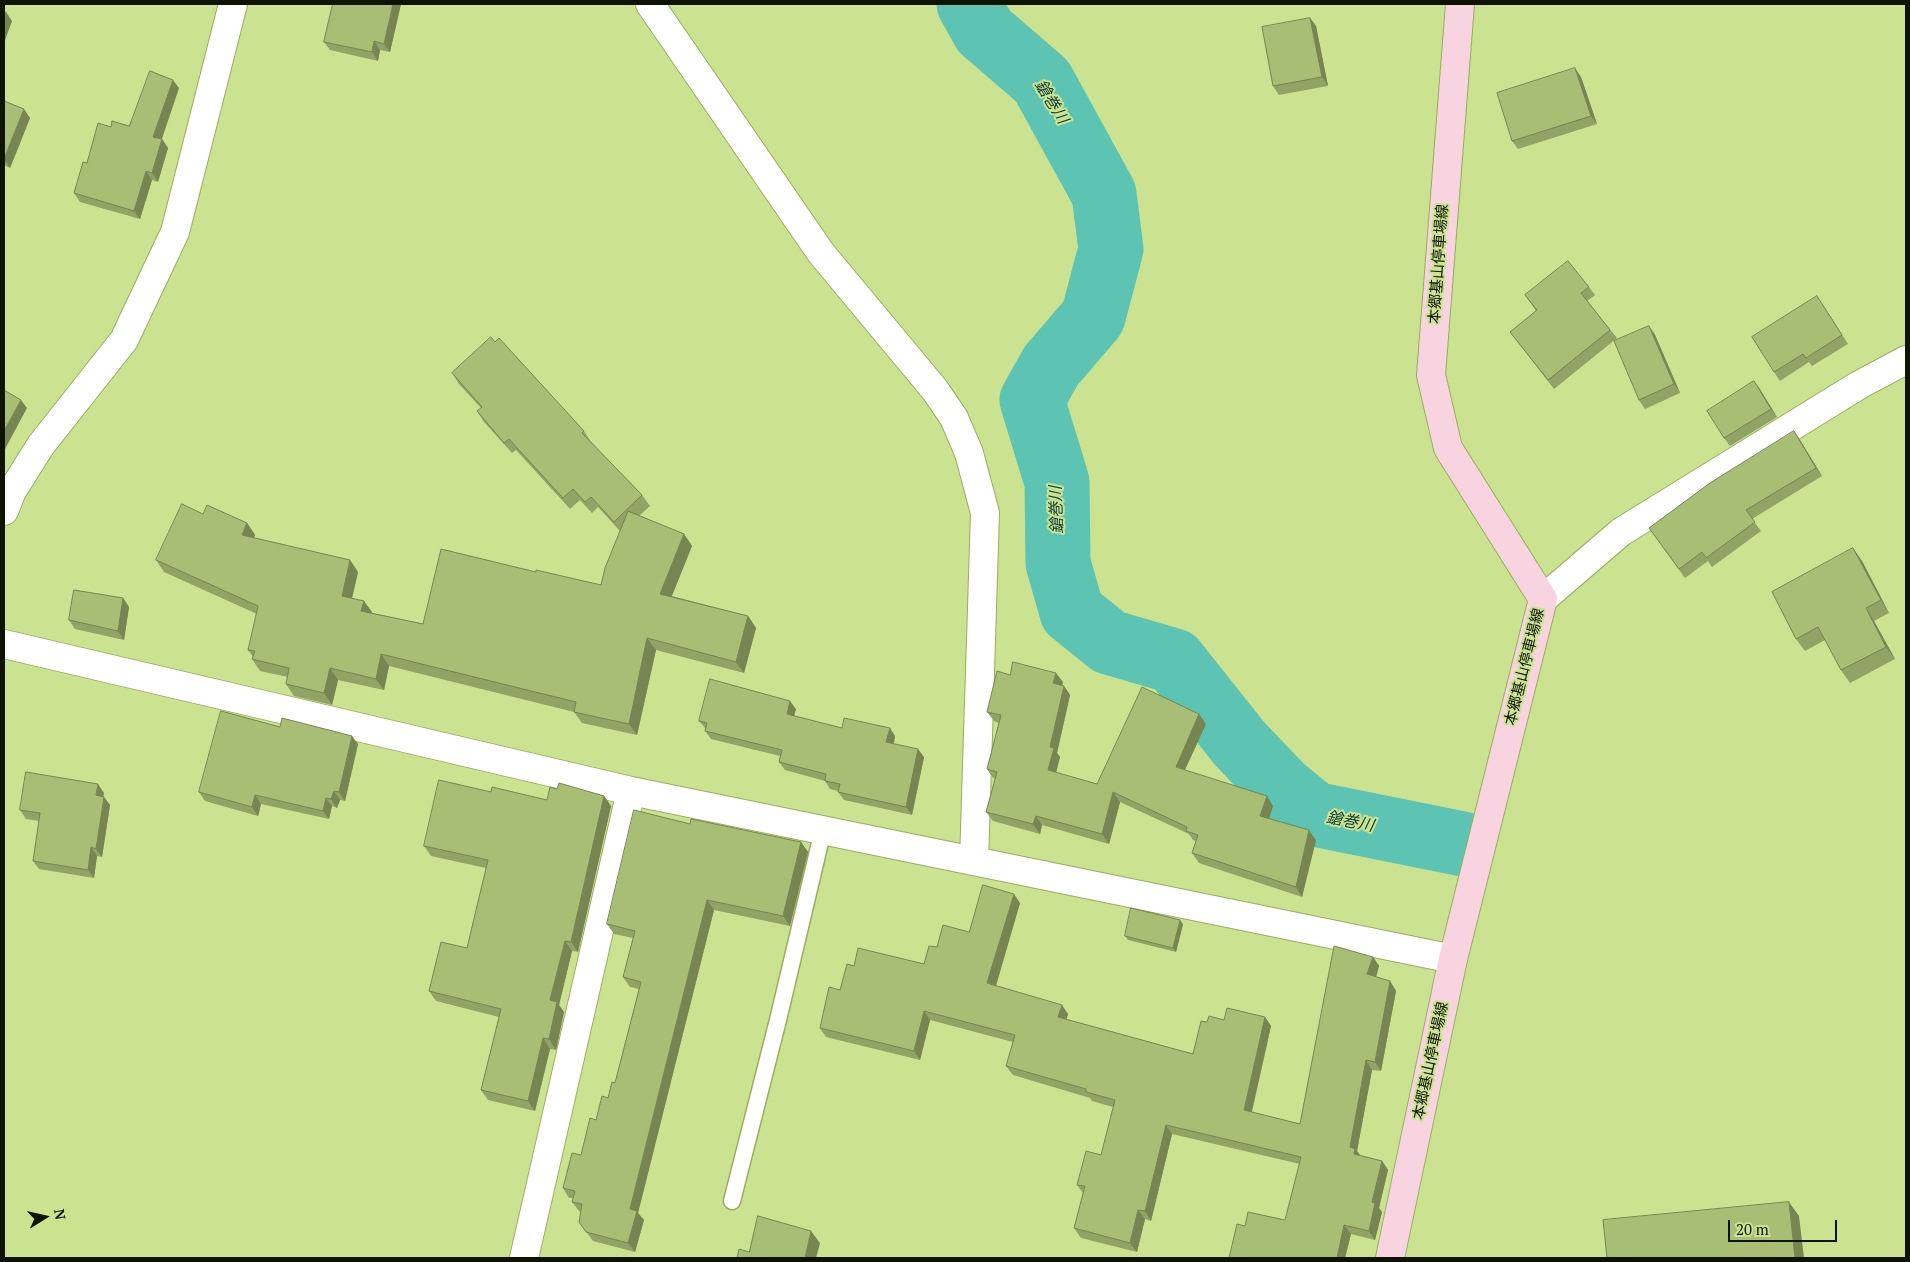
<!DOCTYPE html>
<meta charset="utf-8">
<style>
body{margin:0}
#map{position:relative;width:1910px;height:1262px;overflow:hidden;background:#cbe391;font-family:"PT Serif",serif}
canvas{display:block}
.frame{position:absolute;inset:0;border:5px solid #0d1300;pointer-events:none}
.north{position:absolute;left:20px;top:1192px;width:50px;height:50px;-webkit-text-stroke:4px #cbe391;paint-order:stroke;rotate:80deg;font-size:14px;font-weight:700;line-height:20px;text-align:center;color:#0d1300}
.north::after{content:'';display:block;margin:auto;width:18px;height:22px;background:#0d1300;clip-path:polygon(50% 0,100% 100%,50% 72%,0 100%)}
.scale{position:absolute;left:1728px;top:1220px;width:109px;height:22px;box-sizing:border-box;border:2px solid #0d1300;border-top:0;padding-left:6px;font-size:15px;line-height:18px;white-space:nowrap;color:#0d1300;-webkit-text-stroke:4px #cbe391;paint-order:stroke}
</style>
<div id="map">
<canvas width="1910" height="1262"></canvas>
<div class="frame"></div>
<div class="north">N</div>
<div class="scale">20 m</div>
</div>
<script>
const ctx = document.querySelector('canvas').getContext('2d');
ctx.lineJoin = 'round';
function trace(path, color, width, dash) { ctx.strokeStyle = color; ctx.lineWidth = width; ctx.lineCap = dash ? 'butt' : 'round'; ctx.setLineDash(dash || []); ctx.stroke(path); }
function paint(path, color) { ctx.fillStyle = color; ctx.fill(path, 'evenodd'); }
function write(font, color, halo, rows, align = 'center') {
  ctx.font = font + ' "PT Serif","Noto Sans JP",serif'; ctx.lineWidth = 4; ctx.setLineDash([]); ctx.textBaseline = 'middle'; ctx.strokeStyle = halo; ctx.fillStyle = color; for (const [text, x, y, turn = 0] of rows) {
    ctx.save(); ctx.translate(x, y); ctx.rotate((+turn || 0) * Math.PI / 180); ctx.textAlign = isNaN(turn) ? turn : align; if (halo) ctx.strokeText(text, 0, 0); ctx.fillText(text, 0, 0); ctx.restore();
  }
}
trace(new Path2D(`
 M969,4L984,31L1042,81L1104,194L1111,249L1093,317L1051,366L1032,400L1057,482L1058,563L1072,612L1109,642L1174,661L1240,744L1282,788L1314,814L1463,844`), '#5dc4b4', 65);
const service = new Path2D(`
 M732,1201L778,1020L823,830`);
const minor = new Path2D(`
 M650,4L821,253L935,390L954,418L969,453L985,513L974,861
 M1543,599L1621,532L1859,385L1906,360
 M4,644L631,791L1453,959
 M524,1258L631,791`);
const tertiary = new Path2D(`
 M4,511L12,491L41,445L124,340L175,232L233,4`);
const secondary = new Path2D(`
 M1390,1258L1453,959L1543,599L1448,448L1431,375L1460,4`);
trace(service, '#98ae5e', 19);
trace(minor, '#98ae5e', 30);
trace(tertiary, '#98ae5e', 30);
trace(secondary, '#98ae5e', 30);
trace(service, '#fff', 16);
trace(minor, '#fff', 28);
trace(tertiary, '#fff', 28);
trace(secondary, '#f7d4df', 28);
paint(new Path2D(`
 M333,4H401L390,52L380,50L378,61L330,50L324,42Z
 M1310,18L1316,26L1328,86L1279,95L1273,86Z
 M1581,77L1597,124L1518,149L1512,141Z
 M179,88L162,139L168,148L158,182L152,180L140,219L80,202L74,193L87,163L111,127L129,126Z
 M4,101L30,118L10,168L4,165Z
 M1589,287L1595,295L1587,301L1617,338L1554,389L1510,332L1536,311L1525,295Z
 M1823,305L1848,344L1812,366L1809,362L1780,381L1774,372Z
 M1649,326L1655,335L1680,393L1645,409L1639,400Z
 M452,373L584,431L591,442L642,495L650,506L639,516L684,534L692,546L672,596L748,616L756,628L744,673L656,650L637,735L582,723L574,712L389,666L384,690L338,680L332,705L294,696L286,684L288,677L260,671L252,659L253,657L248,650L257,614L164,572L156,560L203,514L247,523L255,535L254,538L350,560L358,572L352,598L372,613L423,624L536,572L601,585L620,531L598,507L592,513L580,500L570,509L516,450L512,453L484,422L477,411L481,408L459,384Z
 M1754,381L1777,417L1730,446L1724,438Z
 M1800,440L1822,476L1752,519L1761,531L1712,567L1708,561L1685,578L1649,528Z
 M1862,561L1889,613L1874,621L1895,659L1850,683L1841,670L1825,640L1805,651L1796,639Z
 M123,598L129,607L124,640L75,629L69,620Z
 M1010,675L1063,682L1062,685L1064,686L1070,695L1057,753L1060,757L1056,773L1097,784L1199,714L1206,724L1185,770L1273,806L1269,818L1316,840L1302,897L1199,863L1192,853L1196,841L1193,840L1189,834L1120,802L1109,844L1042,825L1040,834L993,821L986,812L995,779L993,778L987,769L999,723L994,721L987,712Z
 M796,709L794,716L842,728L895,736L894,744L924,757L912,815L844,800L838,792V791L830,789L825,781L785,770L779,762L780,756L711,739L705,731L706,729L699,721Z
 M280,727L358,744L345,801L340,800L337,808L332,806L329,819L261,804L258,816L205,801L199,792Z
 M557,789L604,796L611,806L578,952L572,951L559,1005L564,1012L556,1050L550,1049L535,1111L488,1100L481,1090L499,1017L436,1001L429,991L467,948L486,868L431,856L424,846L491,792L547,800Z
 M104,793L103,796L110,805L102,857L97,856L94,878L39,869L33,861L39,821L26,819L20,810Z
 M690,824L801,842L808,852L790,926L714,910L638,1213L644,1220L635,1252L593,1241L579,1222L581,1212L579,1211L572,1202L573,1198H569L563,1188L581,1155L596,1120L615,1083L639,989L630,987L623,977L633,938L614,934L607,924Z
 M1020,903L996,986L1068,1014L1066,1020L1193,1054L1207,1022L1265,1017L1271,1026L1252,1112L1300,1124L1373,957L1379,966L1376,977L1390,981L1396,991L1381,1071L1372,1070L1357,1151L1360,1155L1382,1161L1388,1170L1379,1208L1382,1212L1375,1240L1351,1234L1345,1258H1229L1245,1226L1285,1220L1300,1164L1172,1134L1151,1221L1145,1219L1137,1252L1081,1238L1074,1228L1083,1193L1077,1185L1101,1155L1113,1107L1092,1101L1090,1098L1013,1075L1006,1066L1013,1042L930,1020L920,1060L826,1037L820,1028L854,966L924,964L937,947L969,932Z
 M1183,924L1176,952L1128,940L1125,936Z`), '#91a365');
paint(new Path2D(`
 M393,4H401L390,52L384,44Z
 M6,12L12,21L4,43V19Z
 M1310,18L1316,26L1328,86L1322,77Z
 M374,41L380,50L378,61L372,52Z
 M1575,68L1581,77L1597,124L1591,116Z
 M173,80L179,88L159,146L153,137Z
 M24,109L30,118L10,168L4,159Z
 M162,139L168,148L158,182L152,173Z
 M146,171L152,180L140,219L134,211Z
 M1649,326L1655,335L1680,393L1674,384Z
 M1754,381L1760,389L1777,417L1771,409Z
 M21,400L27,408L4,451V431Z
 M1794,431L1800,440L1822,476L1816,468Z
 M247,523L255,535L250,546L242,535Z
 M684,534L692,546L668,605L660,594Z
 M1853,548L1862,561L1889,613L1881,600Z
 M350,560L358,572L350,607L342,596Z
 M123,598L129,607L124,640L118,631Z
 M364,601L372,612L369,622L361,611Z
 M1866,608L1874,621L1895,659L1886,647Z
 M748,616L756,628L744,673L736,662Z
 M647,638L656,650L637,735L629,724Z
 M381,654L389,666L384,690L376,679Z
 M330,668L338,680L332,705L324,693Z
 M1056,673L1063,682L1060,693L1053,683Z
 M1064,686L1070,695L1057,753L1060,757L1054,780L1048,770L1050,747Z
 M790,701L796,709L792,722L787,714Z
 M1199,714L1206,724L1182,776L1176,767Z
 M890,728L895,736L892,750L886,742Z
 M352,736L358,744L345,801L339,792Z
 M918,749L924,757L912,815L906,807Z
 M98,784L104,793L102,804L96,795Z
 M334,791L340,800L337,808L331,799Z
 M1113,792L1120,802L1109,844L1102,834Z
 M255,795L261,804L258,816L252,807Z
 M604,796L611,806L578,952L571,942Z
 M1267,796L1273,806L1267,825L1260,816Z
 M104,797L110,805L102,857L96,849Z
 M326,798L332,806L329,819L323,811Z
 M1036,816L1042,825L1040,834L1033,824Z
 M1309,830L1316,840L1302,897L1296,887Z
 M801,842L808,852L790,926L783,916Z
 M91,847L97,856L94,878L88,870Z
 M1014,894L1020,903L994,992L987,983Z
 M707,900L714,910L638,1213L644,1220L635,1252L628,1243L630,1209Z
 M1180,920L1183,924L1176,952L1173,948Z
 M565,941L572,951L559,1005L564,1012L556,1050L549,1039L550,1000Z
 M1373,957L1379,966L1374,984L1367,974Z
 M1390,981L1396,991L1381,1071L1375,1062Z
 M1062,1005L1068,1014L1064,1027L1058,1017Z
 M924,1011L930,1020L920,1060L914,1051Z
 M1265,1017L1271,1026L1250,1119L1244,1110Z
 M543,1038L550,1049L535,1111L528,1101Z
 M1366,1060L1372,1070L1357,1151L1362,1158L1360,1163L1350,1147Z
 M1166,1125L1172,1134L1151,1221L1145,1211Z
 M1382,1161L1388,1170L1379,1208L1382,1212L1375,1240L1369,1231L1372,1202Z
 M1789,1202L1799,1216L1804,1258H1795Z
 M1138,1210L1145,1219L1137,1252L1130,1243Z
 M1344,1225L1351,1234L1345,1258H1337Z
 M811,1231L820,1243L816,1258H805Z`), '#768552');
const building = new Path2D(`
 M333,4H393L384,44L374,41L372,52L324,42Z
 M4,12H6L4,19Z
 M1310,18L1322,77L1273,86L1262,27Z
 M1575,68L1591,116L1512,141L1497,93Z
 M150,71L173,80L153,137L162,139L152,173L146,171L134,211L74,193L83,162L87,163L98,123L111,127L112,121L129,126Z
 M4,101L24,109L4,159Z
 M1568,261L1589,287L1581,293L1610,330L1548,380L1510,332L1537,310L1525,295Z
 M1817,296L1842,335L1806,358L1803,354L1774,372L1752,337Z
 M1649,326L1674,384L1639,400L1614,341Z
 M491,337L495,342L499,338L584,431L582,433L642,495L614,522L591,497L585,502L573,489L563,498L509,439L504,443L477,411L482,407L452,373Z
 M1754,381L1771,409L1724,438L1707,411Z
 M4,390L21,400L4,431Z
 M1794,431L1816,468L1746,510L1755,522L1706,558L1702,552L1679,569L1649,528L1710,483Z
 M182,504L203,514L207,505L247,523L242,535L350,560L342,596L364,601L361,611L423,624L441,549L536,572V570L601,585L605,568L628,511L684,534L660,594L748,616L736,662L647,638L629,724L574,712L576,702L381,654L376,679L330,668L324,693L286,684L289,668L252,659L255,651L248,650L258,606L156,560Z
 M1853,548L1881,600L1866,608L1886,647L1841,670L1818,627L1796,639L1772,592Z
 M74,590L123,598L118,631L69,620Z
 M1013,662L1056,673L1053,683L1064,686L1050,747L1054,748L1048,770L1097,784L1142,687L1199,714L1176,767L1267,796L1260,816L1309,830L1296,887L1192,853L1198,835L1186,831L1187,827L1113,792L1102,834L1036,816L1033,824L986,812L997,772L987,769L1001,715L987,712L997,671L1010,675Z
 M710,679L790,701L787,714L842,728L844,718L890,728L886,742L918,749L906,807L838,792L840,784L825,781L826,774L779,762L782,750L705,731L707,723L699,721Z
 M221,711L280,727L282,718L352,736L339,792L334,791L331,799L326,798L323,811L255,795L252,807L199,792Z
 M26,772L98,784L96,795L104,797L96,849L91,847L88,870L33,861L40,813L20,810Z
 M439,780L491,792L492,787L547,800L550,787L557,789L559,783L604,796L571,942L565,941L550,1000L557,1002L549,1039L543,1038L528,1101L481,1090L501,1009L429,991L441,942L467,948L488,860L424,846Z
 M634,810L690,824L691,819L801,842L783,916L707,900L630,1209L637,1211L628,1243L586,1232L579,1222L582,1204L572,1202L575,1191L563,1188L572,1153L581,1155L590,1118L596,1120L602,1096L608,1098L612,1082L615,1083L641,982L623,977L635,931L607,924Z
 M983,885L1014,894L987,983L1062,1005L1058,1017L1193,1054L1201,1021L1207,1022L1209,1016L1224,1020L1227,1008L1265,1017L1244,1110L1300,1124L1334,946L1373,957L1367,974L1390,981L1375,1062L1366,1060L1350,1147L1355,1149L1354,1154L1382,1161L1372,1202L1375,1203L1369,1231L1344,1225L1337,1258H1229L1237,1224L1245,1226L1248,1212L1285,1220L1301,1157L1166,1125L1145,1211L1138,1210L1130,1243L1074,1228L1085,1186L1077,1185L1086,1151L1101,1155L1115,1100L1086,1092V1089L1006,1066L1015,1035L924,1011L914,1051L820,1028L829,987L840,990L847,964L854,966L858,948L924,964L929,946L937,947L943,925L969,932Z
 M1131,908L1180,920L1173,948L1125,936Z
 M1789,1202L1795,1258H1607L1603,1220Z
 M758,1216L811,1231L805,1258H737L739,1249L749,1252Z`);
paint(building, '#a9be75');
trace(building, '#768552', 1);
write('15px', '#0d1300', '#cbe391', [
 ["本郷基山停車場線",1439,264,-86],
 ["本郷基山停車場線",1525,667,-76],
 ["本郷基山停車場線",1431,1061,-78]
]);
write('italic 16px', '#12413a', '#cbe391', [
 ["鎗巻川",1051,102,58],
 ["鎗巻川",1057,510,-92],
 ["鎗巻川",1350,822,11]
]);
</script>
